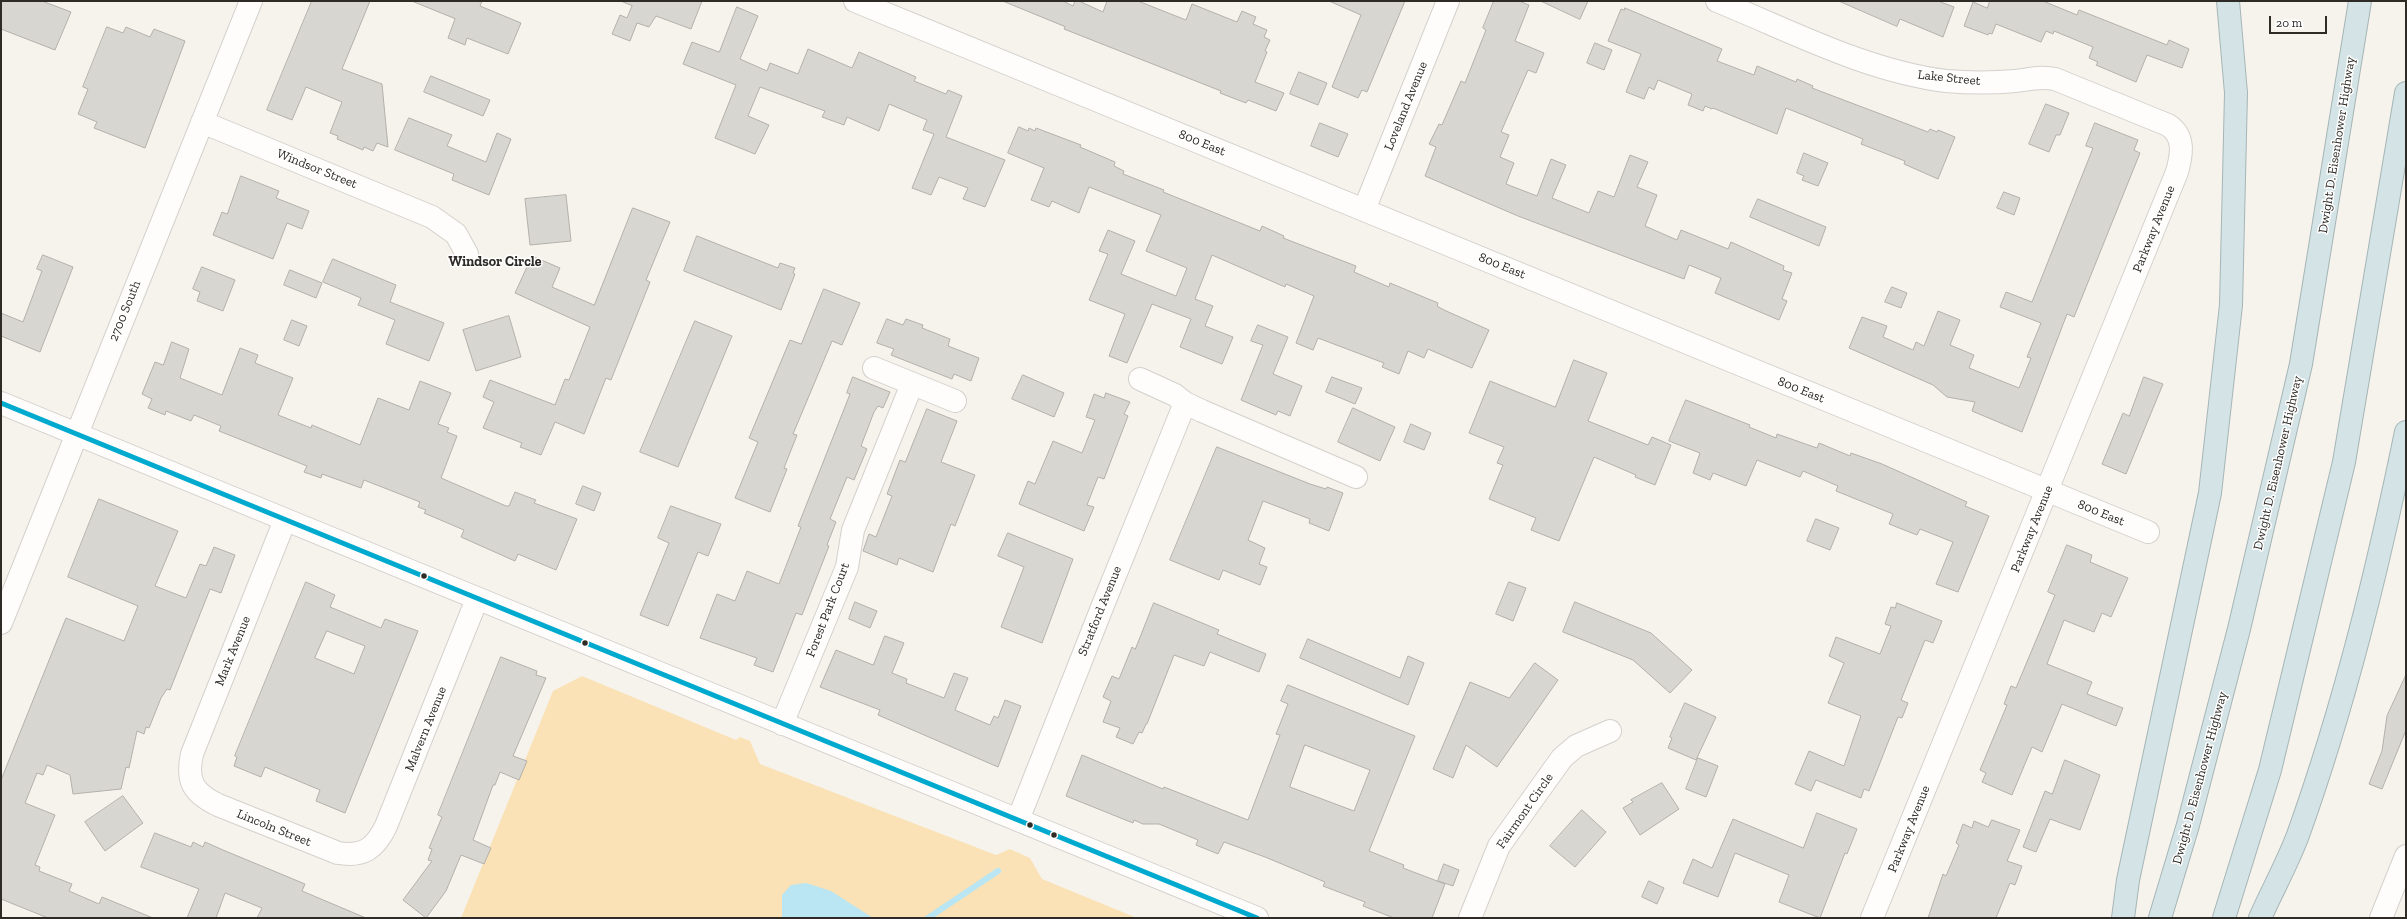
<!DOCTYPE html>
<style>
body{margin:0}
#map{position:relative;width:2407px;height:919px;overflow:hidden;background:#f6f3ec;font-family:"Zilla Slab",serif}
canvas{display:block}
.frame{position:absolute;inset:0;border:2px solid #2e2b27;pointer-events:none}
.scale{position:absolute;left:2269px;top:16px;width:58px;height:18px;box-sizing:border-box;border:2px solid #2e2b27;border-top:0;padding-left:5px;font-size:12px;line-height:14px;white-space:nowrap;color:#2e2b27;-webkit-text-stroke:3px #fff;paint-order:stroke}
</style>
<div id="map">
<canvas width="2407" height="919"></canvas>
<div class="frame"></div>
<div class="scale">20 m</div>
</div>
<script>
const ctx = document.querySelector('canvas').getContext('2d');
ctx.lineJoin = 'round';
function paint(path, color) { ctx.fillStyle = color; ctx.fill(path, 'evenodd'); }
function trace(path, color, width, dash) { ctx.strokeStyle = color; ctx.lineWidth = width; ctx.lineCap = dash ? 'butt' : 'round'; ctx.setLineDash(dash || []); ctx.stroke(path); }
function write(font, color, halo, rows, align = 'center') {
  ctx.font = font + ' "Zilla Slab",serif'; ctx.lineWidth = 3; ctx.setLineDash([]); ctx.textBaseline = 'middle'; ctx.strokeStyle = halo; ctx.fillStyle = color; for (const [text, x, y, turn = 0] of rows) {
    ctx.save(); ctx.translate(x, y); ctx.rotate((+turn || 0) * Math.PI / 180); ctx.textAlign = isNaN(turn) ? turn : align; if (halo) ctx.strokeText(text, 0, 0); ctx.fillText(text, 0, 0); ctx.restore();
  }
}
paint(new Path2D(`
 M582,676L736,740L740,737L750,741L760,764L996,855L1010,849L1030,858L1042,879L1137,918H461L553,691Z`), '#fae2b6');
paint(new Path2D(`
 M806,883L831,891L873,918H782V895L791,885Z`), '#b9e6f2');
trace(new Path2D(`
 M928,918L998,871`), '#b9e6f2', 6);
const building = new Path2D(`
 M1,1H42L71,12L55,50L1,29Z
 M312,1H370L342,69L382,84L388,147L377,143L373,151L364,147L363,150L337,139L338,136L330,133L342,102L306,87L292,120L267,110Z
 M412,1H482L480,6L521,23L508,54L467,38L465,45L448,38L455,19Z
 M621,1H702L691,29L656,16L649,27L637,23L630,41L612,34L620,15L627,18L632,6Z
 M1003,1H1063L1073,6L1075,1H1079L1103,12L1107,1H1138L1186,20L1192,4L1237,22L1242,11L1256,17L1253,24L1267,30L1264,37L1270,40L1265,51L1267,52L1255,82L1284,93L1276,111L1248,100L1246,103L1220,93L1221,91L1064,29L1065,27Z
 M1405,1L1367,92L1362,90L1358,98L1332,87L1361,15L1329,1Z
 M1494,1H1519L1529,5L1515,41L1544,53L1536,73L1528,70L1501,132L1509,135L1500,157L1514,163L1506,184L1537,196L1551,159L1566,165L1552,198L1589,213L1598,191L1614,197L1630,155L1648,162L1637,187L1657,195L1645,226L1677,240L1681,230L1728,249L1731,242L1784,266L1783,270L1792,273L1782,299L1787,301L1779,320L1715,293L1721,278L1689,265L1684,279L1518,216L1425,176L1436,147L1429,144L1439,124L1442,125L1461,81L1465,83L1486,30L1483,28Z
 M1541,1H1588L1580,19Z
 M1839,1H1938L1954,7L1943,37L1900,19L1897,26Z
 M1990,1H2043L2077,15L2079,10L2167,45L2169,40L2189,49L2182,68L2147,55L2136,82L2096,65L2098,62L2089,58L2093,47L2054,31L2053,34L2046,31L2041,42L1996,24L1992,34L1989,33L1988,35L1964,26L1973,2L1987,8Z
 M737,7L758,16L740,59L767,71L770,63L798,74L808,49L852,68L859,52L916,77L914,81L946,94L948,90L962,96L946,137L1005,160L985,207L963,199L968,188L939,177L931,195L912,188L934,134L923,130L927,120L889,104L879,131L847,117L844,125L822,117L825,111L760,87L748,116L769,125L755,154L715,138L736,85L683,64L692,42L719,52Z
 M1625,8L1722,49L1717,61L1754,75L1757,66L1796,82L1797,79L1813,86L1812,88L1928,132L1930,129L1937,132L1938,130L1955,137L1938,179L1904,164L1905,161L1861,144L1863,139L1786,108L1777,134L1713,108L1712,109L1705,106L1703,111L1688,105L1692,94L1658,80L1654,90L1649,87L1644,99L1626,92L1641,54L1608,41L1621,9L1624,10Z
 M107,27L123,33L126,27L150,37L154,29L185,41L145,148L94,128L97,122L78,114L88,89L83,87Z
 M1595,43L1612,50L1604,70L1587,63Z
 M1299,72L1327,83L1318,105L1290,94Z
 M431,76L490,100L483,116L424,92Z
 M2046,104L2069,113L2060,135H2056L2049,152L2029,144Z
 M409,118L452,135L447,146L486,162L497,133L511,139L489,195L452,180L454,174L395,150Z
 M1320,123L1348,134L1338,157L1311,146Z
 M2095,123L2138,140L2134,150L2140,153L2074,317L2067,314L2022,432L1972,411L1975,402L1947,397L1933,385L1849,348L1862,317L1887,326L1883,337L1913,350L1916,342L1924,346L1938,311L1960,320L1950,345L1974,355L1969,368L2019,388L2031,358L2027,357L2041,323L2000,307L2006,292L2032,302L2093,148L2086,146Z
 M1019,127L1028,131L1029,128L1035,131L1036,128L1081,145L1080,147L1115,162L1114,166L1124,171L1123,174L1164,190L1163,192L1260,231L1262,226L1284,236L1283,238L1356,266L1354,272L1389,287L1390,283L1438,303L1437,306L1444,310L1489,330L1472,368L1428,349L1424,358L1408,351L1399,374L1382,367L1384,363L1318,338L1313,350L1296,343L1314,296L1286,284L1285,287L1212,255L1195,299L1213,306L1205,326L1233,337L1222,364L1180,347L1191,319L1152,304L1127,363L1109,356L1125,314L1089,300L1108,254L1099,251L1108,230L1135,241L1121,274L1176,296L1187,268L1146,251L1161,215L1089,187L1079,213L1052,201L1049,207L1031,200L1044,168L1008,153Z
 M1804,153L1828,163L1818,186L1802,180L1804,176L1797,173Z
 M241,176L279,191L276,198L309,211L302,229L287,223L273,259L213,235L222,212L227,214Z
 M2004,192L2020,198L2014,215L1997,208Z
 M566,195L571,241L530,245L525,199Z
 M1758,199L1826,227L1819,246L1750,217Z
 M633,208L670,222L646,280L650,282L611,380L606,378L584,434L555,422L541,455L520,447L522,443L483,428L494,402L483,397L490,380L555,405L565,379L569,380L590,327L515,293L532,256L560,268L552,287L594,305Z
 M697,236L778,268L780,263L795,268L793,273L795,274L781,310L684,271Z
 M43,255L73,267L40,352L1,336V313L23,322L42,271L37,269Z
 M333,259L396,285L390,302L444,323L429,361L386,344L395,320L358,305L361,298L323,282Z
 M202,267L235,280L223,311L197,301L200,292L193,289Z
 M290,270L322,283L316,298L284,285Z
 M1892,287L1907,293L1901,308L1885,302Z
 M824,289L860,303L842,345L832,341L793,434L797,435L784,468L787,469L770,512L735,498L758,442L749,438L790,340L801,344Z
 M509,316L521,357L476,371L463,330Z
 M887,319L903,325L906,319L923,325L922,328L950,339L948,346L979,358L971,381L954,374L952,379L891,355L894,349L877,343Z
 M292,320L307,326L299,346L284,340Z
 M695,321L732,336L678,467L640,452Z
 M1258,325L1288,337L1273,374L1302,386L1290,416L1278,411L1276,415L1241,400L1263,345L1251,341Z
 M172,342L189,349L180,378L222,395L240,348L258,355L255,363L293,378L278,415L311,428L312,425L360,445L378,398L409,410L420,381L451,393L438,424L449,428L447,432L457,436L441,478L506,506H509L515,492L536,500L534,503L577,519L556,570L518,554L515,561L461,537L464,530L424,513L426,510L418,507L420,502L364,480L361,488L322,474L321,478L304,472L307,466L219,431L221,426L194,415L191,421L166,411L165,415L148,408L152,399L142,394L155,362L163,365Z
 M1574,360L1607,373L1588,421L1648,445L1652,437L1671,445L1655,485L1635,477L1636,475L1594,457L1559,541L1531,530L1536,518L1489,499L1503,465L1497,463L1504,447L1469,433L1490,381L1555,407Z
 M1023,375L1064,393L1054,417L1012,399Z
 M853,377L890,392L883,408L878,406L874,412L861,446L867,449L854,480L847,477L830,519L836,522L827,545L829,546L802,615L796,613L773,672L754,665L757,658L700,638L717,594L735,601L747,571L779,584L801,527L798,526L850,394L847,393Z
 M1332,377L1362,388L1355,404L1326,392Z
 M2144,377L2163,384L2126,474L2102,464L2123,413L2129,416Z
 M1106,393L1130,402L1124,414L1128,416L1104,479L1098,477L1087,505L1094,507L1084,531L1019,504L1028,481L1035,484L1053,441L1082,453L1095,420L1086,417L1094,394L1104,398Z
 M1686,400L1750,425L1749,427L1776,438L1777,434L1817,448L1819,443L1850,456L1851,453L1882,464L1967,502L1965,506L1989,516L1958,592L1936,584L1953,542L1920,529L1917,535L1889,524L1893,514L1836,491L1838,486L1803,471L1800,477L1757,460L1746,486L1713,473L1710,480L1693,473L1700,453L1669,441Z
 M1353,408L1395,427L1380,461L1338,442Z
 M927,409L957,421L941,462L975,475L955,526L951,524L933,572L899,558L897,565L863,551L869,534L876,537L892,496L887,494L900,460L905,462Z
 M1411,424L1431,433L1424,450L1404,442Z
 M1217,447L1310,484L1326,489L1327,487L1343,493L1329,531L1309,523L1310,519L1263,501L1248,540L1265,548L1259,564L1267,567L1260,585L1223,570L1219,580L1170,560Z
 M583,486L601,493L594,511L576,504Z
 M99,499L178,531L155,586L186,598L200,564L206,566L214,547L235,555L221,593L210,589L170,690L167,689L161,698L149,728L146,727L144,734L137,731L129,768L126,767L121,789L73,794L70,775L47,765L43,775L37,773L25,803L55,815L35,865L40,867L39,871L72,884L69,891L99,904L102,897L153,918H48L1,899V780L66,618L124,641L138,606L68,577Z
 M671,506L721,524L708,556L698,552L668,626L640,615L669,543L658,538Z
 M1816,519L1839,528L1830,550L1807,541Z
 M1008,533L1073,559L1042,643L1001,627L1024,567L998,556Z
 M2067,545L2092,555L2090,562L2128,578L2111,617L2102,613L2094,632L2064,620L2047,664L2092,682L2087,694L2123,708L2116,726L2062,704L2042,752L2032,747L2012,795L1982,782L1986,773L1980,770L2007,705L2004,704L2011,686L2016,688L2055,595L2048,592Z
 M306,582L335,595L330,607L381,628L385,619L418,631L345,813L316,801L320,790L265,767L261,777L234,766L237,757L235,756ZM327,631L365,646L354,674L315,658Z
 M1509,582L1526,588L1513,621L1496,614Z
 M855,602L877,611L870,628L849,619Z
 M1575,602L1651,633L1692,670L1670,693L1633,660L1563,632Z
 M1154,603L1219,630L1217,634L1266,654L1259,672L1210,652L1204,666L1174,655L1147,724H1146L1142,733L1139,732L1133,744L1116,737L1120,728L1103,722L1111,701L1103,697L1112,676L1119,679L1132,647L1135,649Z
 M1897,603L1942,621L1933,643L1925,640L1901,700L1908,703L1902,718L1898,717L1869,791L1864,789L1861,798L1816,780L1811,791L1795,784L1809,751L1844,766L1861,716L1828,703L1844,663L1829,656L1836,637L1880,654L1891,626L1885,624L1891,607L1895,608Z
 M885,636L904,643L892,673L907,679L906,683L944,698L954,673L968,678L955,710L990,725L994,716L998,718L1005,700L1021,706L998,767L878,715L880,710L820,687L836,650L873,665Z
 M1308,639L1400,678L1408,656L1424,663L1408,705L1300,658Z
 M501,657L537,671L536,675L546,678L513,756L527,761L519,780L500,772L495,785H493L473,840L491,848L484,864L461,855L446,891L426,918L403,900L432,861L428,860L432,849L429,848L442,817L438,815Z
 M1535,663L1558,680L1497,767L1466,745L1453,778L1433,769L1470,682L1509,698Z
 M2406,675V730L2382,789L2369,784L2382,751L2387,716Z
 M1288,685L1415,736L1369,851L1404,865L1403,868L1445,884L1432,918H1394L1363,906L1365,902L1323,886L1325,882L1265,857L1224,842L1218,854L1196,845L1198,840L1159,824H1143L1134,820L1133,823L1066,796L1082,755L1163,789L1164,787L1248,820L1280,735L1276,734L1288,704L1281,701ZM1305,745L1370,770L1354,811L1290,787Z
 M1685,703L1716,717L1696,760L1668,748L1672,738L1670,737Z
 M1698,758L1718,766L1706,797L1686,789Z
 M2065,760L2100,775L2080,830L2050,819L2036,852L2023,847L2045,791L2052,794Z
 M1662,783L1679,809L1640,835L1623,808L1633,802L1631,800Z
 M123,796L143,823L105,851L85,822Z
 M1582,810L1606,832L1575,867L1550,846Z
 M1817,813L1857,829L1847,854L1845,853L1820,918L1779,902L1789,875L1735,853L1718,897L1683,883L1693,859L1712,868L1733,819L1803,848Z
 M1992,820L2020,830L2007,861L2022,866L2015,885L2010,883L1996,918H1928L1943,874L1946,876L1959,845L1956,843L1963,824L1972,828L1974,821L1988,827Z
 M155,833L191,847L193,842L203,847L205,842L223,850L305,884L302,891L366,918H257L262,908L225,893L216,918H187L199,889L141,867Z
 M1444,864L1459,870L1453,886L1438,881Z
 M1649,881L1664,888L1657,904L1642,897Z`);
paint(building, '#d8d6d1');
trace(building, '#b3b0ac', 1);
const minor = new Path2D(`
 M855,1L2148,532
 M1717,1C1791,31 1866,71 1946,81C1969,83 1993,83 2016,81C2029,79 2042,76 2055,79L2168,125C2185,136 2182,154 2177,172L1872,918
 M202,122L432,217L456,234L467,254
 M1364,210L1448,1
 M874,368L955,401
 M1140,379L1175,395L1185,403L1202,411L1356,477
 M1,403L1257,918
 M285,520L192,754C186,781 193,793 218,805L338,853C363,857 375,849 386,826L477,599
 M1,623L251,1
 M782,724L847,567L853,530L912,384
 M1018,820L1103,605L1185,403
 M1470,918L1499,846L1562,758L1576,746L1610,731
 M2381,918L2406,856`);
const highway = new Path2D(`
 M2123,918L2128,880L2210,493L2231,305L2236,93L2228,1
 M2160,918L2188,825L2239,629L2301,364L2360,1
 M2224,918L2270,770L2344,462L2406,93
 M2260,918C2272,891 2287,864 2298,835C2345,704 2378,568 2406,432`);
trace(minor, '#d3d1cc', 24);
trace(highway, '#a6b5b6', 24);
trace(minor, '#fefdfc', 22);
trace(highway, '#d3e3e6', 22);
trace(new Path2D(`
 M1,403L1257,918`), '#00a9ce', 5);
for (const [x, y, r, color] of [
 [424,576,3.5,"#2e2b27"],
 [585,643,3.5,"#2e2b27"],
 [1030,825,3.5,"#2e2b27"],
 [1054,835,3.5,"#2e2b27"]
]) { const dot = new Path2D(); dot.arc(x, y, r, 0, 2 * Math.PI); ctx.fillStyle = color; ctx.fill(dot); trace(dot, '#fff', 1.5); }
write('13px', '#2e2b27', '#fff', [
 ["Lake Street",1949,78,6],
 ["Loveland Avenue",1406,106,-68],
 ["800 East",1202,143,22],
 ["Dwight D. Eisenhower Highway",2337,145,-81],
 ["Windsor Street",317,169,22],
 ["Parkway Avenue",2154,229,-68],
 ["800 East",1502,266,22],
 ["2700 South",125,311,-68],
 ["800 East",1801,390,22],
 ["Dwight D. Eisenhower Highway",2278,463,-77],
 ["800 East",2101,513,22],
 ["Parkway Avenue",2032,529,-68],
 ["Forest Park Court",828,610,-69],
 ["Stratford Avenue",1100,611,-68],
 ["Mark Avenue",233,651,-68],
 ["Malvern Avenue",426,729,-68],
 ["Dwight D. Eisenhower Highway",2200,778,-75],
 ["Fairmont Circle",1525,811,-55],
 ["Lincoln Street",274,828,22],
 ["Parkway Avenue",1909,829,-68]
]);
write('bold 14px', '#2e2b27', '#fff', [
 ["Windsor Circle",495,262]
]);
</script>
